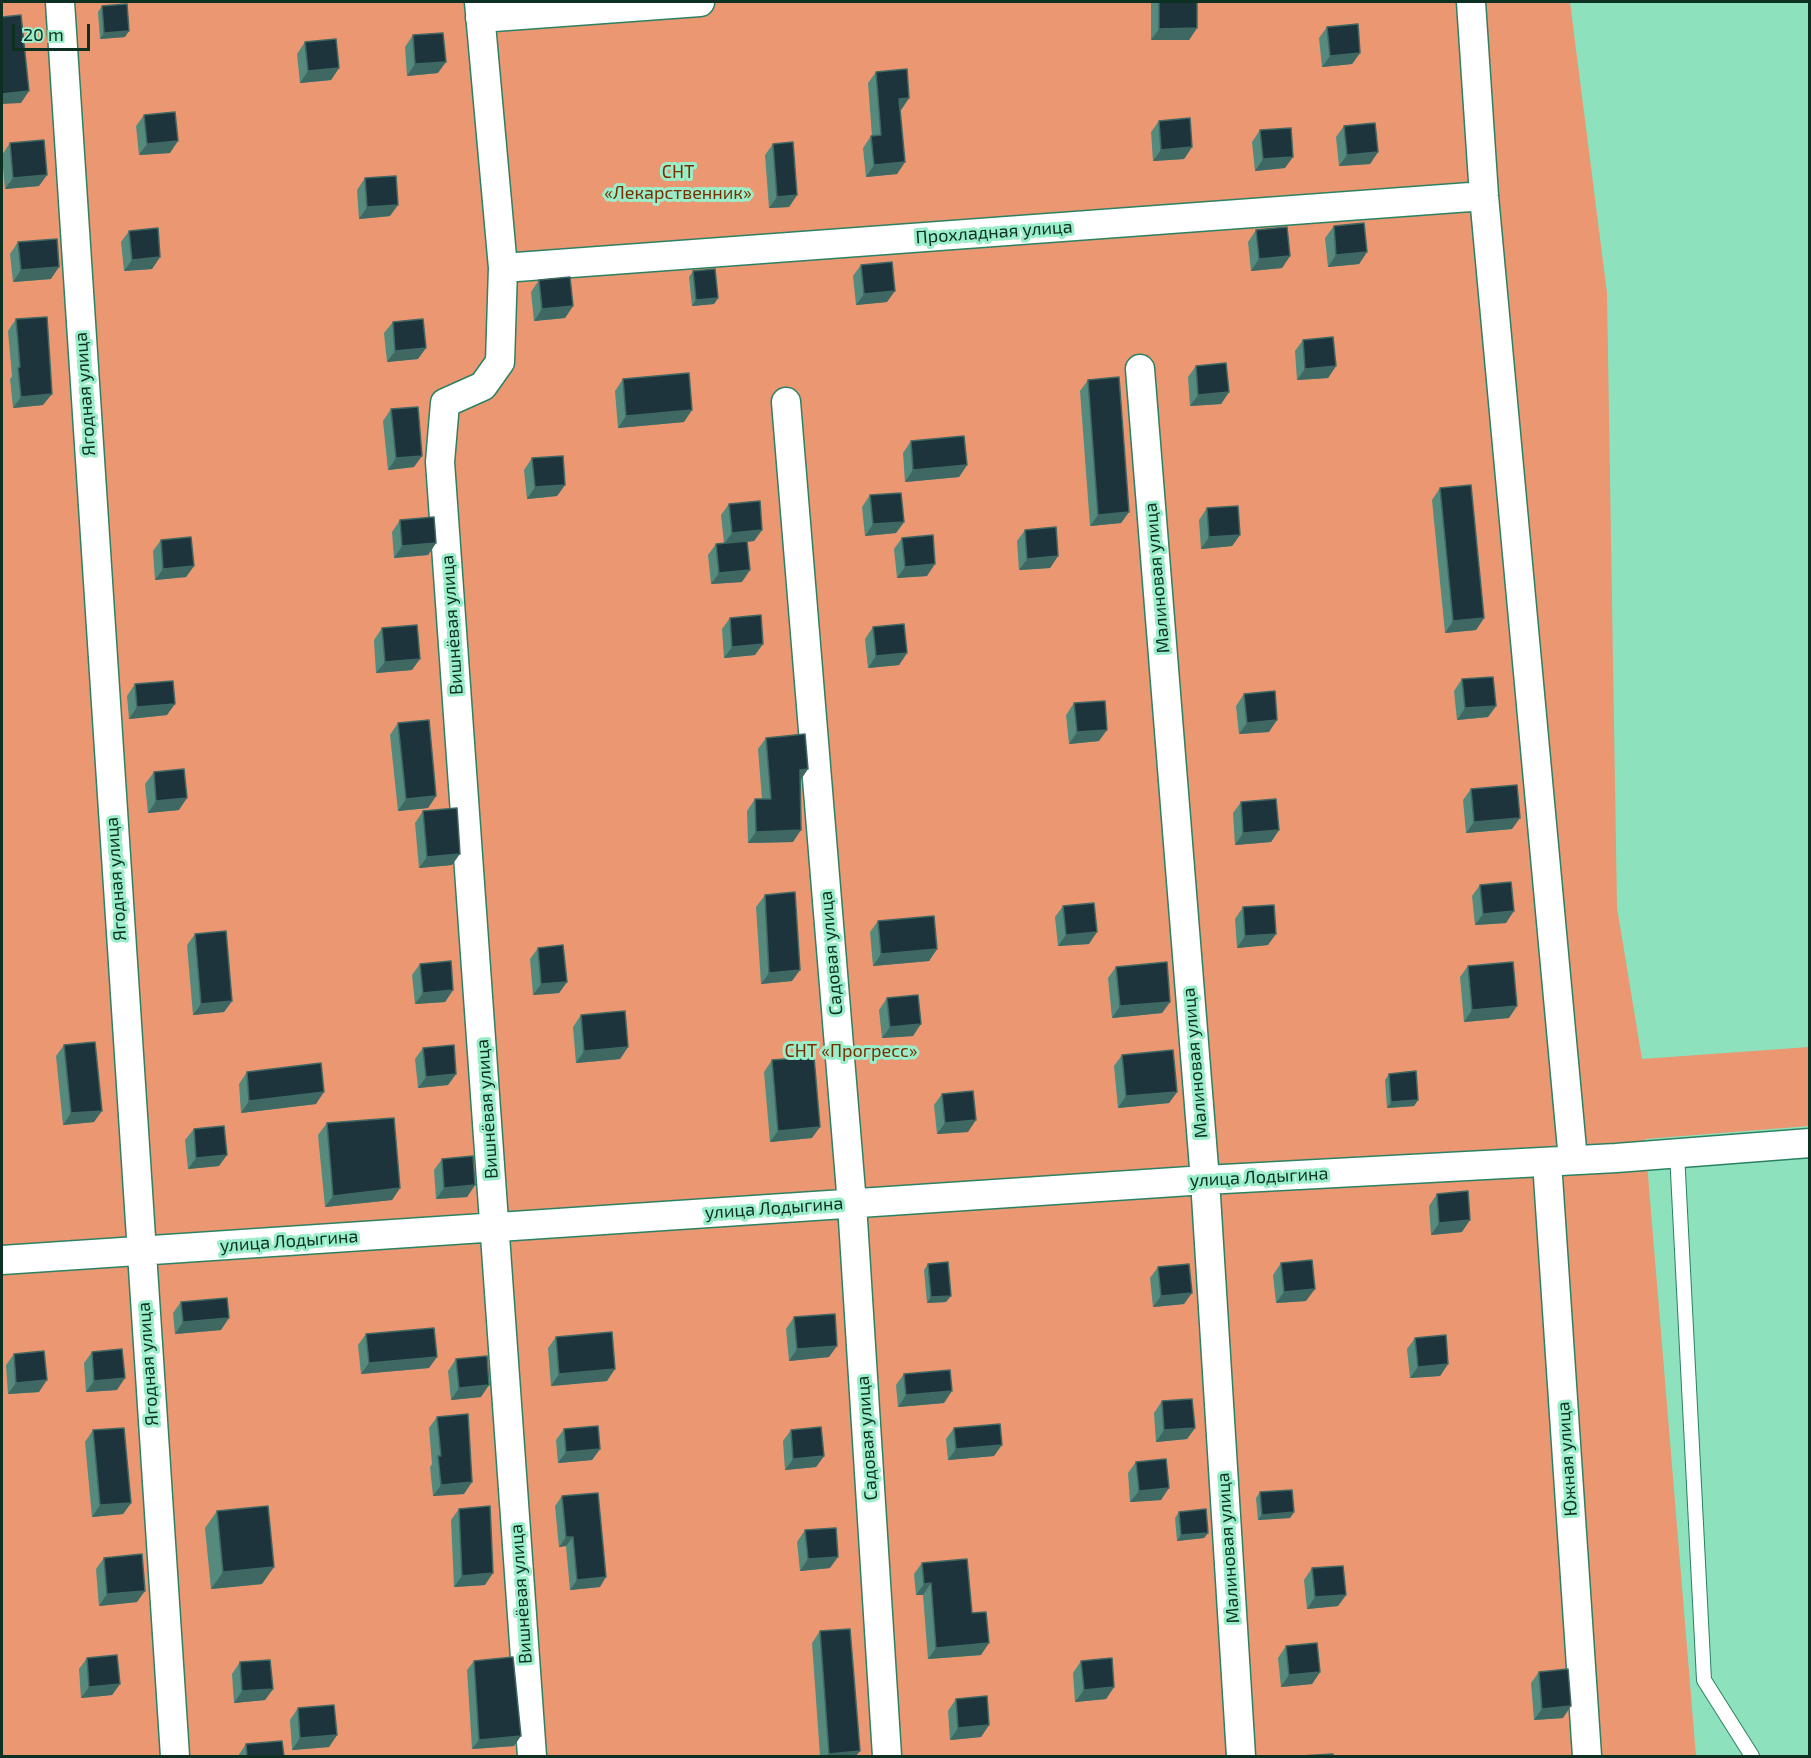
<!DOCTYPE html>
<meta charset="utf-8">
<style>
body{margin:0}
#map{position:relative;width:1811px;height:1758px;overflow:hidden;background:#8de1bc;font-family:"Exo 2",sans-serif}
canvas{display:block}
.frame{position:absolute;inset:0;border:3px solid #0c3123;pointer-events:none}
.scale{position:absolute;left:12px;top:24px;width:78px;height:27px;box-sizing:border-box;border:3px solid #0c3123;border-top:0;padding-left:8px;font-size:18px;line-height:21px;white-space:nowrap;color:#0c3123;-webkit-text-stroke:4px #9aeec9;paint-order:stroke}
</style>
<div id="map">
<canvas width="1811" height="1758"></canvas>
<div class="frame"></div>
<div class="scale">20 m</div>
</div>
<script>
const ctx = document.querySelector('canvas').getContext('2d');
ctx.lineJoin = 'round';
function paint(path, color) { ctx.fillStyle = color; ctx.fill(path, 'evenodd'); }
function trace(path, color, width, dash) { ctx.strokeStyle = color; ctx.lineWidth = width; ctx.lineCap = dash ? 'butt' : 'round'; ctx.setLineDash(dash || []); ctx.stroke(path); }
function write(font, color, halo, rows, align = 'center') {
  ctx.font = font + ' "Exo 2",sans-serif'; ctx.lineWidth = 6; ctx.setLineDash([]); ctx.textBaseline = 'middle'; ctx.strokeStyle = halo; ctx.fillStyle = color; for (const [text, x, y, turn = 0] of rows) {
    ctx.save(); ctx.translate(x, y); ctx.rotate((+turn || 0) * Math.PI / 180); ctx.textAlign = isNaN(turn) ? turn : align; if (halo) ctx.strokeText(text, 0, 0); ctx.fillText(text, 0, 0); ctx.restore();
  }
}
paint(new Path2D(`
 M2,2H1570L1607,293L1617,908L1642,1059L1809,1047V1126L1645,1139L1696,1756H2Z`), '#ea9772');
const lane = new Path2D(`
 M1677,1153L1704,1680L1752,1756`);
const street = new Path2D(`
 M60,2L175,1756
 M479,2L503,268L500,362L483,386L445,403L440,462L532,1756
 M1471,2L1484,196L1573,1160
 M480,18L700,2
 M503,268L1484,196
 M1140,369L1205,1180L1241,1756
 M786,402L852,1204L887,1756
 M1547,1162L1587,1756
 M2,1260L1205,1180L1616,1158L1810,1143`);
trace(lane, '#2b8262', 16);
trace(street, '#2b8262', 31);
trace(lane, '#fff', 14);
trace(street, '#fff', 28);
paint(new Path2D(`
 M1151,2H1197V28L1189,40H1151Z
 M102,6L125,37L100,39L98,12Z
 M1327,27L1360,53L1352,64L1322,67L1319,38Z
 M413,35L438,73L407,76L405,47Z
 M305,42L339,68L331,80L300,83L297,54Z
 M876,72L909,98L901,110H900L905,162L897,174L866,177L863,148L871,136H872L868,83Z
 M144,115L170,153L139,155L136,126Z
 M1159,121L1192,147L1184,159L1153,161L1151,132Z
 M1344,126L1378,152L1370,164L1339,166L1336,137Z
 M1260,130L1285,168L1255,171L1252,142Z
 M10,143L39,186L5,189L2,155Z
 M773,144L797,195L789,207L769,208L765,155Z
 M365,178L390,216L359,219L357,190Z
 M1334,226L1367,252L1359,264L1328,267L1325,238Z
 M1256,230L1290,256L1282,268L1251,271L1248,242Z
 M129,231L160,257L152,269L124,271L121,242Z
 M18,242L51,279L13,282L10,254Z
 M861,265L887,302L856,305L853,276Z
 M693,271L718,298L714,304L692,306L689,277Z
 M539,280L573,306L565,318L534,321L531,292Z
 M16,319L43,405L13,408L10,379L12,376L8,331Z
 M393,322L418,359L387,362L384,333Z
 M1303,340L1336,366L1328,378L1297,380L1295,351Z
 M1196,366L1229,392L1221,404L1190,406L1188,377Z
 M623,379L684,422L618,428L615,391Z
 M1088,380L1129,512L1121,523L1090,526L1080,391Z
 M391,409L414,467L388,470L383,421Z
 M911,441L967,465L959,477L905,482L903,453Z
 M532,458L565,485L557,496L527,499L524,470Z
 M1440,488L1484,618L1476,630L1445,633L1432,500Z
 M870,495L904,522L896,533L865,536L862,507Z
 M729,504L762,530L754,541L747,542L742,582L711,584L708,555L716,544L724,543L721,515Z
 M1207,508L1240,535L1232,546L1201,549L1199,520Z
 M400,520L436,543L428,555L394,558L392,532Z
 M1025,530L1058,556L1050,568L1019,570L1017,541Z
 M902,538L927,576L897,578L894,549Z
 M161,540L194,566L186,577L155,580L153,551Z
 M730,618L755,655L724,658L722,629Z
 M873,627L907,653L899,665L868,668L865,639Z
 M382,628L412,670L376,673L374,640Z
 M1462,679L1496,706L1488,717L1457,720L1454,691Z
 M135,684L167,715L129,719L127,696Z
 M1244,694L1269,732L1239,734L1236,706Z
 M1074,703L1099,741L1069,744L1066,715Z
 M398,723L436,796L428,808L398,811L390,735Z
 M766,738L801,781L793,842L748,843L747,811L755,799H762L758,749Z
 M154,772L179,810L148,813L145,784Z
 M1471,789L1512,829L1466,833L1463,800Z
 M1241,802L1279,830L1271,842L1235,845L1233,813Z
 M423,811L452,865L419,868L415,823Z
 M1480,885L1506,923L1475,925L1472,896Z
 M765,895L792,981L761,984L756,907Z
 M1063,906L1089,944L1058,946L1055,917Z
 M1243,907L1268,945L1237,948L1235,919Z
 M878,921L937,949L929,961L873,966L870,932Z
 M195,934L232,1001L224,1012L193,1015L187,945Z
 M538,948L567,982L559,993L533,995L530,959Z
 M420,964L453,990L445,1002L415,1004L412,975Z
 M1468,966L1509,1018L1464,1022L1460,977Z
 M1116,967L1170,1002L1162,1013L1112,1018L1108,978Z
 M887,998L913,1036L882,1038L879,1010Z
 M581,1015L628,1047L620,1059L576,1063L573,1027Z
 M64,1045L94,1122L63,1125L56,1056Z
 M423,1048L456,1074L448,1085L418,1088L415,1059Z
 M1122,1055L1177,1092L1169,1103L1118,1108L1114,1066Z
 M772,1060L812,1138L770,1142L764,1072Z
 M247,1072L316,1104L241,1113L239,1084Z
 M1389,1074L1418,1100L1414,1106L1387,1108L1385,1080Z
 M942,1094L968,1132L937,1134L934,1105Z
 M327,1123L400,1188L392,1200L325,1207L318,1135Z
 M194,1129L219,1166L188,1169L185,1140Z
 M442,1159L475,1185L467,1197L436,1199L434,1170Z
 M1437,1194L1462,1232L1431,1235L1429,1206Z
 M1281,1263L1306,1301L1276,1303L1273,1275Z
 M928,1264L946,1302L927,1303L924,1270Z
 M1158,1267L1184,1304L1153,1307L1150,1278Z
 M181,1302L221,1330L175,1334L173,1313Z
 M794,1317L829,1357L789,1361L786,1329Z
 M366,1334L429,1368L361,1374L358,1345Z
 M556,1337L607,1381L551,1386L548,1348Z
 M1415,1338L1448,1364L1440,1376L1410,1378L1407,1349Z
 M92,1352L117,1390L86,1392L84,1363Z
 M14,1354L39,1392L8,1394L6,1365Z
 M456,1359L481,1397L451,1400L448,1371Z
 M904,1374L944,1403L898,1407L896,1385Z
 M1162,1401L1195,1428L1187,1439L1156,1442L1154,1413Z
 M437,1417L464,1494L433,1496L430,1467L432,1464L429,1428Z
 M954,1428L994,1456L948,1460L946,1439Z
 M564,1429L600,1449L592,1460L558,1463L556,1440Z
 M93,1430L131,1503L123,1514L92,1517L85,1442Z
 M791,1430L824,1456L816,1467L785,1470L783,1441Z
 M1136,1462L1161,1500L1130,1502L1128,1473Z
 M1260,1492L1294,1512L1290,1518L1258,1520L1256,1498Z
 M562,1496L600,1587L570,1590L566,1546L559,1547L555,1506Z
 M459,1509L485,1585L454,1587L451,1520Z
 M217,1511L262,1584L211,1589L205,1528Z
 M1179,1512L1208,1533L1204,1538L1177,1541L1175,1518Z
 M805,1530L830,1568L800,1571L797,1542Z
 M104,1558L137,1602L99,1606L96,1569Z
 M922,1563L981,1655L928,1659L923,1595H916L914,1574Z
 M1312,1568L1346,1595L1338,1606L1307,1609L1304,1580Z
 M820,1631L856,1756H820L812,1643Z
 M1286,1646L1320,1672L1312,1684L1281,1687L1278,1658Z
 M87,1658L120,1684L112,1695L81,1698L79,1669Z
 M474,1661L514,1746L472,1749L467,1670Z
 M1081,1661L1114,1687L1106,1699L1075,1702L1073,1673Z
 M240,1662L273,1689L265,1700L234,1703L232,1674Z
 M1539,1672L1563,1718L1534,1720L1531,1683Z
 M956,1699L989,1725L981,1737L950,1740L948,1711Z
 M298,1708L337,1735L329,1747L292,1750L290,1720Z
 M246,1744L284,1756H238Z`), '#558a7c');
paint(new Path2D(`
 M1197,28L1189,40H1151L1159,29Z
 M129,31L125,37L100,39L104,33Z
 M1360,53L1352,64L1322,67L1330,56Z
 M446,62L438,73L407,76L415,64Z
 M339,68L331,80L300,83L308,71Z
 M29,91L21,103L2,104V94Z
 M909,98L901,110H891L899,99Z
 M178,141L170,153L139,155L147,144Z
 M1192,147L1184,159L1153,161L1161,150Z
 M1378,152L1370,164L1339,166L1347,155Z
 M1293,157L1285,168L1255,171L1263,159Z
 M905,162L897,174L866,177L874,165Z
 M47,175L39,186L5,189L13,178Z
 M797,195L789,207L769,208L777,197Z
 M398,205L390,216L359,219L367,207Z
 M1367,252L1359,264L1328,267L1336,255Z
 M1290,256L1282,268L1251,271L1259,259Z
 M160,257L152,269L124,271L132,260Z
 M59,267L51,279L13,282L21,270Z
 M895,291L887,302L856,305L864,294Z
 M718,298L714,304L692,306L696,300Z
 M573,306L565,318L534,321L542,309Z
 M426,348L418,359L387,362L395,351Z
 M1336,366L1328,378L1297,380L1305,369Z
 M1229,392L1221,404L1190,406L1198,395Z
 M52,394L43,405L13,408L21,397Z
 M692,410L684,422L618,428L626,416Z
 M422,456L414,467L388,470L396,458Z
 M967,465L959,477L905,482L913,470Z
 M565,485L557,496L527,499L535,487Z
 M1129,512L1121,523L1090,526L1098,515Z
 M904,522L896,533L865,536L873,524Z
 M762,530L754,541L724,544L732,533Z
 M1240,535L1232,546L1201,549L1209,537Z
 M436,543L428,555L394,558L402,546Z
 M1058,556L1050,568L1019,570L1027,559Z
 M935,564L927,576L897,578L905,567Z
 M194,566L186,577L155,580L163,569Z
 M750,570L742,582L711,584L719,573Z
 M1484,618L1476,630L1445,633L1453,621Z
 M763,644L755,655L724,658L732,647Z
 M907,653L899,665L868,668L876,656Z
 M420,659L412,670L376,673L385,662Z
 M175,704L167,715L129,719L137,707Z
 M1496,706L1488,717L1457,720L1465,708Z
 M1277,720L1269,732L1239,734L1247,723Z
 M1107,730L1099,741L1069,744L1077,732Z
 M808,769L800,781V770Z
 M436,796L428,808L398,811L406,799Z
 M187,798L179,810L148,813L156,801Z
 M1520,818L1512,829L1466,833L1474,822Z
 M801,830L793,842L748,843L756,832Z
 M1279,830L1271,842L1235,845L1243,833Z
 M460,854L452,865L419,868L427,857Z
 M1514,911L1506,923L1475,925L1483,914Z
 M1097,932L1089,944L1058,946L1066,935Z
 M1276,934L1268,945L1237,948L1245,936Z
 M937,949L929,961L873,966L881,954Z
 M800,970L792,981L761,984L769,973Z
 M567,982L559,993L533,995L541,984Z
 M453,990L445,1002L415,1004L423,993Z
 M232,1001L224,1012L193,1015L201,1004Z
 M1170,1002L1162,1013L1112,1018L1120,1006Z
 M1517,1006L1509,1018L1464,1022L1472,1010Z
 M921,1024L913,1036L882,1038L890,1027Z
 M628,1047L620,1059L576,1063L584,1051Z
 M456,1074L448,1085L418,1088L426,1077Z
 M324,1092L316,1104L241,1113L249,1101Z
 M1177,1092L1169,1103L1118,1108L1126,1096Z
 M1418,1100L1414,1106L1387,1108L1391,1102Z
 M102,1111L94,1122L63,1125L71,1113Z
 M976,1120L968,1132L937,1134L945,1123Z
 M820,1127L812,1138L770,1142L778,1131Z
 M227,1155L219,1166L188,1169L196,1158Z
 M475,1185L467,1197L436,1199L444,1188Z
 M400,1188L392,1200L325,1207L333,1196Z
 M1470,1220L1462,1232L1431,1235L1439,1223Z
 M1315,1289L1306,1301L1276,1303L1284,1292Z
 M1192,1293L1184,1304L1153,1307L1161,1296Z
 M951,1296L946,1302L927,1303L931,1297Z
 M229,1318L221,1330L175,1334L183,1322Z
 M837,1346L829,1357L789,1361L797,1349Z
 M437,1357L429,1368L361,1374L369,1363Z
 M1448,1364L1440,1376L1410,1378L1418,1367Z
 M615,1369L607,1381L551,1386L559,1374Z
 M125,1378L117,1390L86,1392L94,1381Z
 M47,1380L39,1392L8,1394L16,1383Z
 M489,1385L481,1397L451,1400L459,1388Z
 M952,1391L944,1403L898,1407L906,1395Z
 M1195,1428L1187,1439L1156,1442L1164,1430Z
 M1002,1445L994,1456L948,1460L956,1449Z
 M600,1449L592,1460L558,1463L566,1452Z
 M824,1456L816,1467L785,1470L793,1459Z
 M472,1482L464,1494L433,1496L441,1485Z
 M1169,1488L1161,1500L1130,1502L1139,1491Z
 M131,1503L123,1514L92,1517L100,1505Z
 M1294,1512L1290,1518L1258,1520L1262,1515Z
 M1208,1533L1204,1538L1177,1541L1181,1535Z
 M566,1537H573L566,1546L559,1547Z
 M838,1557L830,1568L800,1571L808,1559Z
 M274,1567L262,1584L211,1589L223,1572Z
 M493,1573L485,1585L454,1587L462,1576Z
 M606,1577L600,1587L570,1590L577,1580Z
 M931,1583L923,1595H916L924,1584Z
 M145,1591L137,1602L99,1606L107,1594Z
 M1346,1595L1338,1606L1307,1609L1315,1597Z
 M989,1643L981,1655L928,1659L936,1648Z
 M1320,1672L1312,1684L1281,1687L1289,1675Z
 M120,1684L112,1695L81,1698L89,1687Z
 M1114,1687L1106,1699L1075,1702L1084,1690Z
 M273,1689L265,1700L234,1703L242,1691Z
 M1571,1706L1563,1718L1534,1720L1542,1709Z
 M989,1725L981,1737L950,1740L958,1728Z
 M337,1735L329,1747L292,1750L300,1738Z
 M521,1736L514,1746L472,1749L479,1740Z
 M860,1751L856,1756H827L829,1754Z`), '#3f6863');
const building = new Path2D(`
 M1159,2H1197V28L1159,29Z
 M127,4L129,31L104,33L102,6Z
 M21,15L29,91L2,94V17Z
 M1358,24L1360,53L1330,56L1327,27Z
 M443,33L446,62L415,64L413,35Z
 M336,39L339,68L308,71L305,42Z
 M907,69L909,98L899,99L905,162L874,165L871,136L881,135L876,72Z
 M175,112L178,141L147,144L144,115Z
 M1190,118L1192,147L1161,150L1159,121Z
 M1375,123L1378,152L1347,155L1344,126Z
 M1291,128L1293,157L1263,159L1260,130Z
 M44,140L47,175L13,178L10,143Z
 M793,142L797,195L777,197L773,144Z
 M396,176L398,205L367,207L365,178Z
 M1364,223L1367,252L1336,255L1334,226Z
 M1287,227L1290,256L1259,259L1256,230Z
 M158,228L160,257L132,260L129,231Z
 M57,239L59,267L21,270L18,242Z
 M892,262L895,291L864,294L861,265Z
 M715,269L718,298L696,300L693,271Z
 M570,277L573,306L542,309L539,280Z
 M47,317L52,394L21,397L18,368L20,367L16,319Z
 M423,319L426,348L395,351L393,322Z
 M1333,337L1336,366L1305,369L1303,340Z
 M1226,363L1229,392L1198,395L1196,366Z
 M689,373L692,410L626,416L623,379Z
 M1119,377L1129,512L1098,515L1088,380Z
 M418,407L422,456L396,458L391,409Z
 M964,436L967,465L913,470L911,441Z
 M563,456L565,485L535,487L532,458Z
 M1471,485L1484,618L1453,621L1440,488Z
 M901,493L904,522L873,524L870,495Z
 M760,501L762,530L732,533L729,504Z
 M1238,506L1240,535L1209,537L1207,508Z
 M434,517L436,543L402,546L400,520Z
 M1056,527L1058,556L1027,559L1025,530Z
 M933,535L935,564L905,567L902,538Z
 M191,537L194,566L163,569L161,540Z
 M747,541L750,570L719,573L716,544Z
 M761,615L763,644L732,647L730,618Z
 M904,624L907,653L876,656L873,627Z
 M417,625L420,659L385,662L382,628Z
 M1493,677L1496,706L1465,708L1462,679Z
 M173,681L175,704L137,707L135,684Z
 M1275,691L1277,720L1247,723L1244,694Z
 M1105,701L1107,730L1077,732L1074,703Z
 M429,720L436,796L406,799L398,723Z
 M805,734L808,769L800,770L801,830L756,832L755,799H771L766,738Z
 M184,769L187,798L156,801L154,772Z
 M1517,785L1520,818L1474,822L1471,789Z
 M1276,799L1279,830L1243,833L1241,802Z
 M457,808L460,854L427,857L423,811Z
 M1511,882L1514,911L1483,914L1480,885Z
 M795,892L800,970L769,973L765,895Z
 M1094,903L1097,932L1066,935L1063,906Z
 M1274,905L1276,934L1245,936L1243,907Z
 M934,916L937,949L881,954L878,921Z
 M226,931L232,1001L201,1004L195,934Z
 M563,945L567,982L541,984L538,948Z
 M451,961L453,990L423,993L420,964Z
 M1167,962L1170,1002L1120,1006L1116,967Z
 M1513,962L1517,1006L1472,1010L1468,966Z
 M918,995L921,1024L890,1027L887,998Z
 M625,1011L628,1047L584,1051L581,1015Z
 M95,1042L102,1111L71,1113L64,1045Z
 M454,1045L456,1074L426,1077L423,1048Z
 M1173,1050L1177,1092L1126,1096L1122,1055Z
 M814,1057L820,1127L778,1131L772,1060Z
 M321,1063L324,1092L249,1101L247,1072Z
 M1416,1071L1418,1100L1391,1102L1389,1074Z
 M973,1091L976,1120L945,1123L942,1094Z
 M394,1118L400,1188L333,1196L327,1123Z
 M224,1126L227,1155L196,1158L194,1129Z
 M473,1156L475,1185L444,1188L442,1159Z
 M1468,1191L1470,1220L1439,1223L1437,1194Z
 M1312,1260L1315,1289L1284,1292L1281,1263Z
 M948,1262L951,1296L931,1297L928,1264Z
 M1189,1264L1192,1293L1161,1296L1158,1267Z
 M227,1298L229,1318L183,1322L181,1302Z
 M835,1314L837,1346L797,1349L794,1317Z
 M434,1328L437,1357L369,1363L366,1334Z
 M612,1332L615,1369L559,1374L556,1337Z
 M1446,1335L1448,1364L1418,1367L1415,1338Z
 M122,1349L125,1378L94,1381L92,1352Z
 M44,1351L47,1380L16,1383L14,1354Z
 M487,1356L489,1385L459,1388L456,1359Z
 M950,1370L952,1391L906,1395L904,1374Z
 M1192,1399L1195,1428L1164,1430L1162,1401Z
 M468,1414L472,1482L441,1485L438,1456H441L437,1417Z
 M1000,1424L1002,1445L956,1449L954,1428Z
 M598,1426L600,1449L566,1452L564,1429Z
 M821,1427L824,1456L793,1459L791,1430Z
 M124,1428L131,1503L100,1505L93,1430Z
 M1166,1459L1169,1488L1139,1491L1136,1462Z
 M1292,1490L1294,1512L1262,1515L1260,1492Z
 M598,1493L606,1577L577,1580L573,1537H566L562,1496Z
 M268,1506L274,1567L223,1572L217,1511Z
 M490,1506L493,1573L462,1576L459,1509Z
 M1206,1509L1208,1533L1181,1535L1179,1512Z
 M836,1528L838,1557L808,1559L805,1530Z
 M142,1554L145,1591L107,1594L104,1558Z
 M967,1559L972,1613L986,1612L989,1643L936,1648L931,1583L924,1584L922,1563Z
 M1343,1566L1346,1595L1315,1597L1312,1568Z
 M850,1629L860,1751L829,1754L820,1631Z
 M1317,1643L1320,1672L1289,1675L1286,1646Z
 M117,1655L120,1684L89,1687L87,1658Z
 M513,1657L521,1736L479,1740L474,1661Z
 M1112,1658L1114,1687L1084,1690L1081,1661Z
 M270,1660L273,1689L242,1691L240,1662Z
 M1568,1669L1571,1706L1542,1709L1539,1672Z
 M987,1696L989,1725L958,1728L956,1699Z
 M334,1705L337,1735L300,1738L298,1708Z
 M282,1741L284,1756H247L246,1744Z
 M1333,1754V1756H1301Z`);
paint(building, '#1d343d');
trace(building, '#3f6863', 1.5);
write('18px', '#792e02', '#9aeec9', [
 ["СНТ",678,172],
 ["«Лекарственник»",678,193],
 ["СНТ «Прогресс»",851,1051]
]);
write('18px', '#0c3123', '#9aeec9', [
 ["Прохладная улица",994,232,-4],
 ["Ягодная улица",85,394,-94],
 ["Малиновая улица",1157,578,-95],
 ["Вишнёвая улица",452,625,-94],
 ["Ягодная улица",116,879,-94],
 ["Садовая улица",831,953,-95],
 ["Малиновая улица",1195,1063,-95],
 ["Вишнёвая улица",487,1109,-94],
 ["улица Лодыгина",1259,1177,-3],
 ["улица Лодыгина",774,1208,-4],
 ["улица Лодыгина",289,1241,-4],
 ["Ягодная улица",148,1364,-94],
 ["Садовая улица",867,1438,-94],
 ["Южная улица",1567,1459,-94],
 ["Малиновая улица",1228,1548,-94],
 ["Вишнёвая улица",521,1594,-94]
]);
</script>
